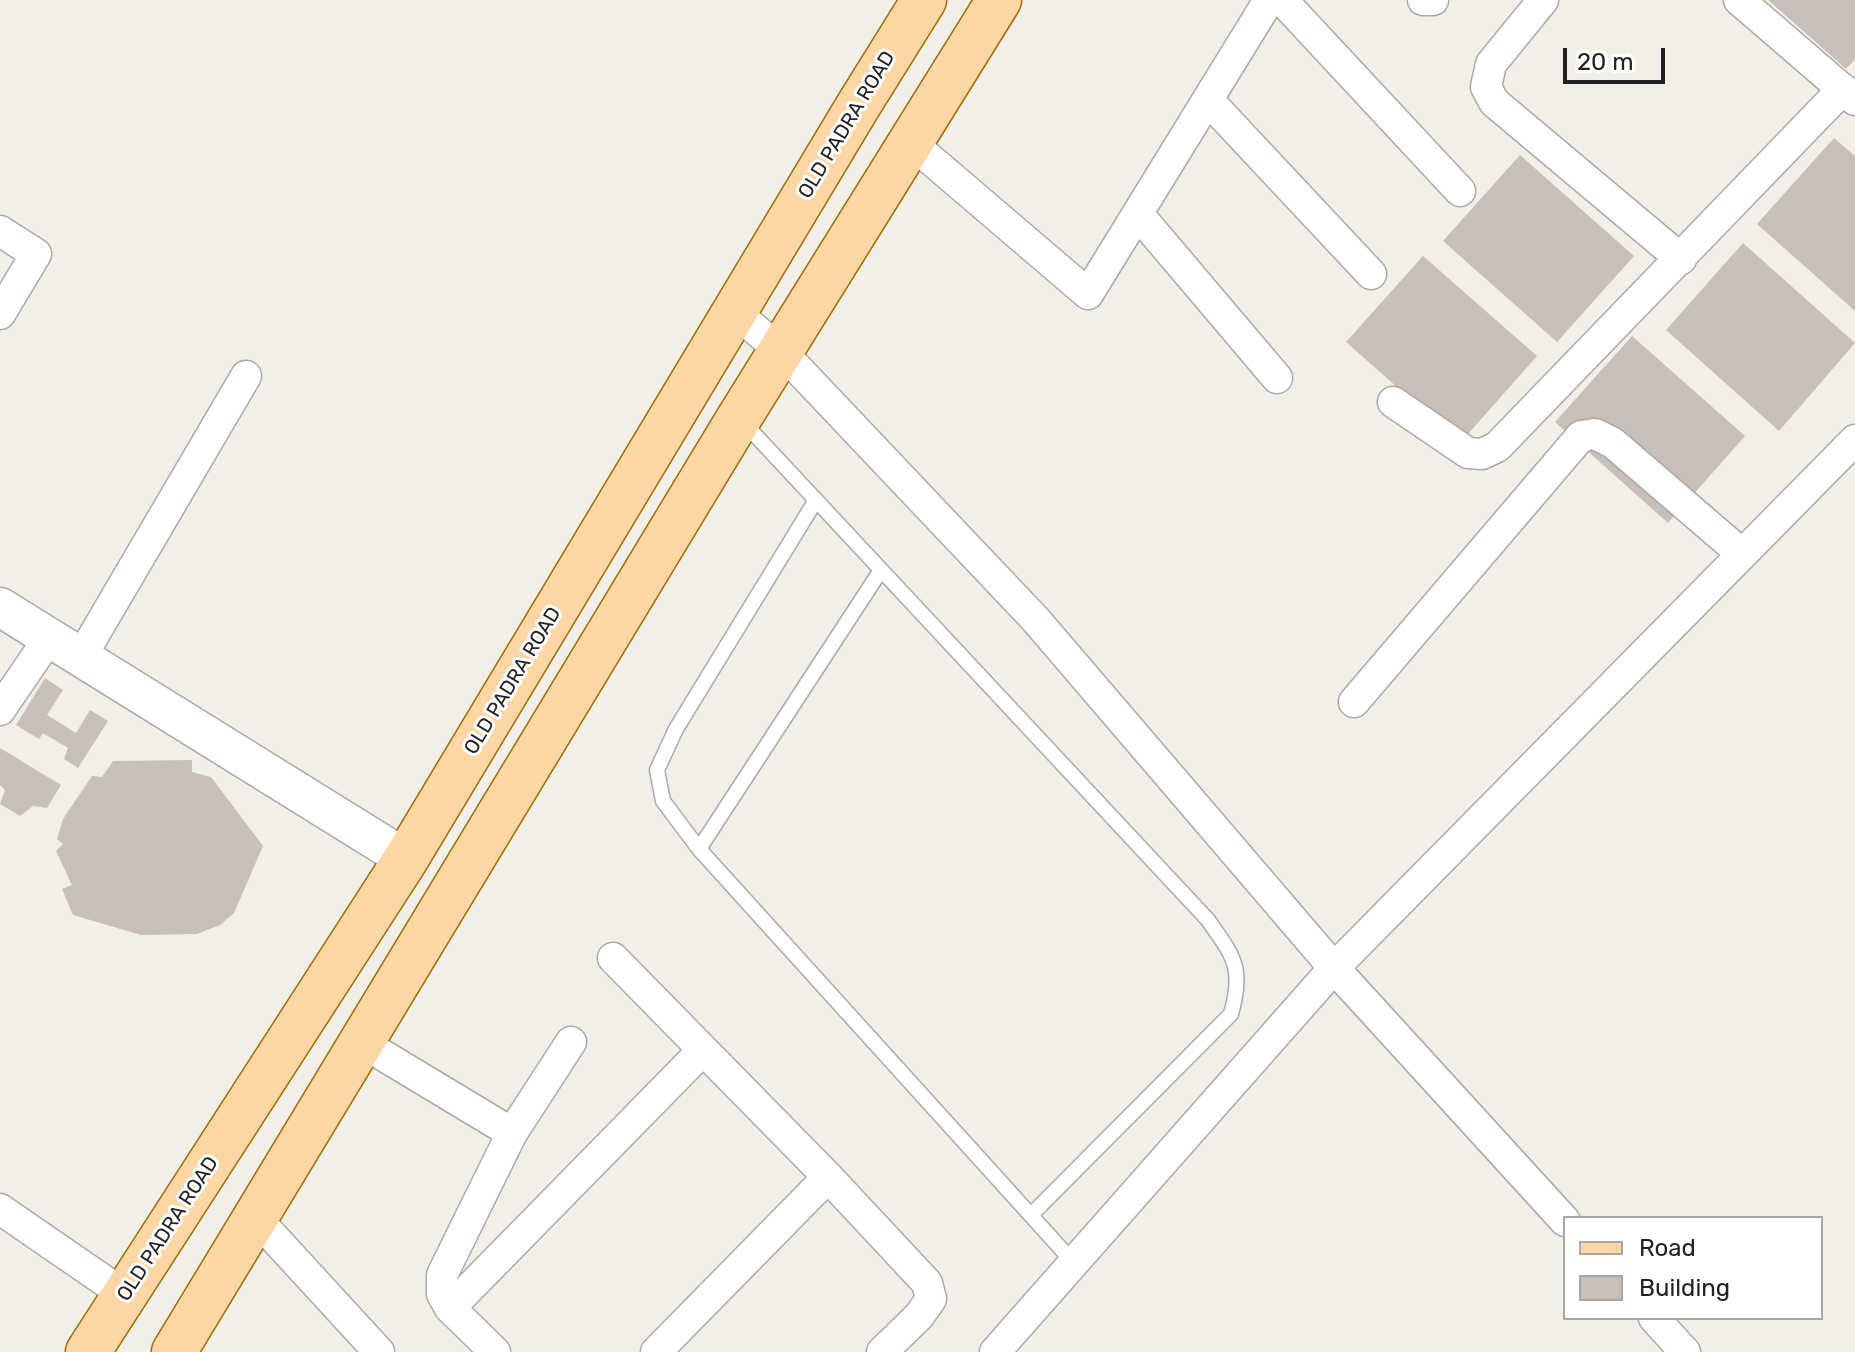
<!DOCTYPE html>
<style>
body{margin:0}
#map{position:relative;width:1855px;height:1352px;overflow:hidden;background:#f2efe9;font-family:Rubik,sans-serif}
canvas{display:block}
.legend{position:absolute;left:1563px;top:1216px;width:260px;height:104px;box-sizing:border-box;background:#fff;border:2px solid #a7a7a7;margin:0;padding:10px 14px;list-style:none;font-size:24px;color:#222}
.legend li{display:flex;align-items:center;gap:16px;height:40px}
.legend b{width:40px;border:2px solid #a7a7a7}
.scale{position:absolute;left:1563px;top:48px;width:102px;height:36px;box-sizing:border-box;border:4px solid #222;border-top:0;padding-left:10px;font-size:24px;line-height:28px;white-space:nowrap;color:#222;-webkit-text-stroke:6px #fff;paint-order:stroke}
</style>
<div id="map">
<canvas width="1855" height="1352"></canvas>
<ul class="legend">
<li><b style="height:10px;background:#fcd6a4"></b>Road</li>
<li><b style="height:22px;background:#c7bfb8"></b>Building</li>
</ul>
<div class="scale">20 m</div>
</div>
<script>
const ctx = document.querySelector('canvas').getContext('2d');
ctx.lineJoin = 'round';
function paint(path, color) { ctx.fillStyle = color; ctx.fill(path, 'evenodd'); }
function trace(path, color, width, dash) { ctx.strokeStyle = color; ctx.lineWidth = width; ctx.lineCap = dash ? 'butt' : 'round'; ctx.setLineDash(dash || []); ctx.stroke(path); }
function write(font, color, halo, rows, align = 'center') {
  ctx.font = font + ' Rubik,sans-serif'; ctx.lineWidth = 6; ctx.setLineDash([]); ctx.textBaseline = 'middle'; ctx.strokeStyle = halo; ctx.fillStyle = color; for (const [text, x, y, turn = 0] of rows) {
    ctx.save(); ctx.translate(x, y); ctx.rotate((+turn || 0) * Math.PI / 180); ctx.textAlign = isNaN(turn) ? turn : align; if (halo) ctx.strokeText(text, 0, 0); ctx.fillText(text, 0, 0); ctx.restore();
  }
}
paint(new Path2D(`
 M1768,0H1855V59L1846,69Z
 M1834,138L1855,156V311L1757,224Z
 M1520,155L1634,256L1557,342L1443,241Z
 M1743,243L1855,343L1779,431L1666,330Z
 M1423,256L1537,356L1460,443L1346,342Z
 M1632,336L1745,436L1668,523L1555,422Z
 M45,678L63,690L47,715L76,733L90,710L108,721L78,768L64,759L68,748L43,733L39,739L16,725Z
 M0,748L61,785L47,808L33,806L20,816L0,804L5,790L0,785Z
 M192,760V772L211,777L263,846L234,913L220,925L197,934L141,935L73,915L62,889L72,885L56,851L63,844L57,839L63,819L92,776L102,777L113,761Z`), '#c7bfb8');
const service = new Path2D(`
 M744,423L1208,920C1234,957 1244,968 1231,1014L1031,1215
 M816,500L676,729L657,770L663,801L699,849L1074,1263
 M699,849L881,570`);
const minor = new Path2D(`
 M1282,0L1460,191
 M1423,0H1433
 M1543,0L1491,64L1486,87L1494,102L1681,259
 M1739,0L1855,100
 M1208,100L1371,274
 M909,141L1088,294L1269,0
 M1138,214L1277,378
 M0,231L36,254L0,314
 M735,312L782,352L1036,620L1334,968L1565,1221
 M1393,402L1468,453L1482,454L1497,447L1843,89
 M81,657L246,376
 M1354,702L1581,436L1595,434L1613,443L1742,554
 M0,710L49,638
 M613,958L828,1177L927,1283L931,1299L919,1316L882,1352
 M361,1042L512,1133
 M0,1209L125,1295
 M255,1217L379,1352
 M450,1308L703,1050
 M1654,1318L1685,1352
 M495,1352L450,1308L442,1294V1275L512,1133L571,1042
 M656,1352L828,1177
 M995,1352L1334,968L1855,440`);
const tertiary = new Path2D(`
 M0,607L406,859`);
const primary = new Path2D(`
 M88,1352L406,859L858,106L924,0
 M174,1352L739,418L999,0`);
trace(service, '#a9a9a9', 17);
trace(minor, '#a9a9a9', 33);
trace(tertiary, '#a9a9a9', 41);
trace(primary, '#a06b00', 47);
trace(service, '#fff', 14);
trace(minor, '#fff', 30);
trace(tertiary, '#fff', 38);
trace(primary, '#fcd6a4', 44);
write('20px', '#222', '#fff', [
 ["OLD PADRA ROAD",847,125,-59],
 ["OLD PADRA ROAD",513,681,-59],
 ["OLD PADRA ROAD",168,1229,-57]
]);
</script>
